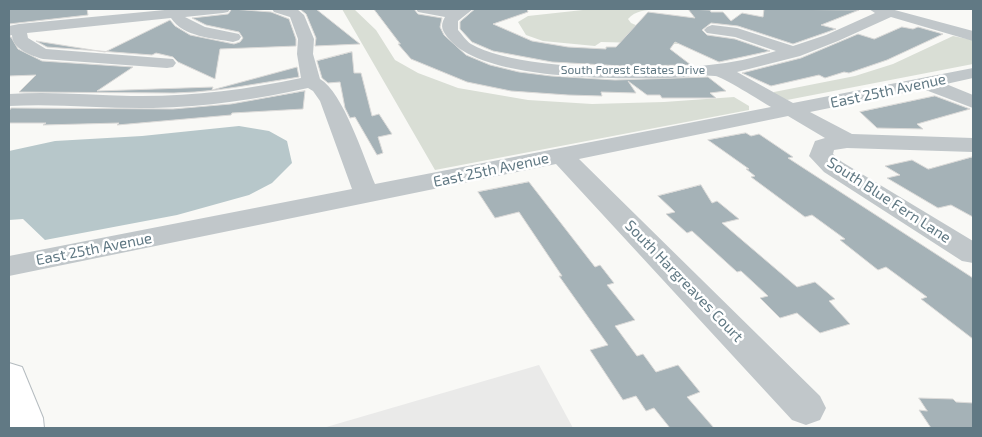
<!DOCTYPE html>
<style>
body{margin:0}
#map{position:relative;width:982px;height:437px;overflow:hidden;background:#f9f9f6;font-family:"Exo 2",sans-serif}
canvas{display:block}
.frame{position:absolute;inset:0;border:10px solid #617984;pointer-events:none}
</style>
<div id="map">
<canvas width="982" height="437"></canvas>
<div class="frame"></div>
</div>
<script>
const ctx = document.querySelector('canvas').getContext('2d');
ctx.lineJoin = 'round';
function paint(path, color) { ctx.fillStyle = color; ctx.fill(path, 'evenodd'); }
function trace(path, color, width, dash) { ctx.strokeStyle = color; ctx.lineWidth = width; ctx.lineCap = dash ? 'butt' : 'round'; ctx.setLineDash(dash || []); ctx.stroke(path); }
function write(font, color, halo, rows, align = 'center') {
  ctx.font = font + ' "Exo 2",sans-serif'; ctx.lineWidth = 5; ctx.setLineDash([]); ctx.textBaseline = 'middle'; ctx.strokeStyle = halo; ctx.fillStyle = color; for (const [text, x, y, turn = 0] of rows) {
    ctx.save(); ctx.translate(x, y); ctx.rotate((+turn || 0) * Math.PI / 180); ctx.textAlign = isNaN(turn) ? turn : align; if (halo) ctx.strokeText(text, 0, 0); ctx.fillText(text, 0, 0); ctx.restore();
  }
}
paint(new Path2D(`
 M539,365L573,428H323Z`), '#eaeae9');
paint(new Path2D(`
 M342,9H354L376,30L395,60L418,73L458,88L528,100L592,104L664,102L734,97L749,106V110L435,170Z
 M592,9H678C662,12 640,5 628,19L631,23L680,44L601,42L595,46L543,41L526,35L518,22L528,16Z
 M953,36L973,40V64L787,100L774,95V92L855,76L893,64Z`), '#d9ded5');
paint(new Path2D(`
 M239,126L269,131L287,141L292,163L272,183L249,195L177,215L45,240L23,219L9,220V151L55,141L142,136Z`), '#b7c7ca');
const building = new Path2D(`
 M9,9H87L88,15L9,24Z
 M232,9L271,12L289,19L296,39V46L220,49L215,79L178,62L173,57L156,53L152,55L47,47L36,41L105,52L170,20L175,26L190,35L234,44L240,42L243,38L239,32L206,25L192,18L228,14Z
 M316,9L360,44L315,46L316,38L306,14L301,10Z
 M374,9H414L418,14L442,18L440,27L444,35L466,55L490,65L519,72L551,76L615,80L708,77L726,91L710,93L716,98H662L660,95H647L628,81L636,93L601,92L602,96L568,95L511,91L467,82L411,59L398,44H400Z
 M475,9H527L528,12L493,24L532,41L568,47L606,49V47H616L648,12L695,18L688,9L710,10L711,12H723L731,21L742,13L763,17L764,9L859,10L821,25L836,29L793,44L738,26L711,23L702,30L707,35L735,39L770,51L719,62L675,42L670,49L691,65L622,66L552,62L493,51L472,42L460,29V22Z
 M902,27L913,29L918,27L943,34L887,60L849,73L844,72L825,78L819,75L771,86L742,73L801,58L858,34L874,39Z
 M11,37L18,49L42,61L133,67L97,91L213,87L212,90L297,67L299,77L237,87L216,90L195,92L174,93L19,92L36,75L9,76V38Z
 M352,52L354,73H361L372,116L379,114L392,134L378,137L383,153L377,155L355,117L350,118L345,108L340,82L328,83L322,78L317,61Z
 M305,91L303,109L232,113L231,115L117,125L119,123L43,125L46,123H9V111L11,108L173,109L231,104Z
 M935,96L970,109L917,124L923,129L877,128L860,112Z
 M746,133L751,136L759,134L793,157L788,158L973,278V339L921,299L927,297L886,267L878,270L840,240L845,239L812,215L805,217L751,177L755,176L746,169H749L708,140Z
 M973,157V217L951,205L938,208L887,178L900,175L885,166L912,160L928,169Z
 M529,182L595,267L600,265L614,283L607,285L635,320L615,326L637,356L643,354L656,372L678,365L700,392L687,397L714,428H670L654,408L646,411L636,396L623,400L590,350L608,345L559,276H562L519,212L495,218L478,192Z
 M701,185L712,203L717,201L739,219L722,223L797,287L815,282L835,299L829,301L850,324L820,333L797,313L780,318L760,298L768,296L741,271L737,272L692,231L687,233L666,214L675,212L658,196Z
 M919,398L953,399L956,402L973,403V428H931L919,410L927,411Z`);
paint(building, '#a5b2b7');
trace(building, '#dbdad8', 1);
const major = new Path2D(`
 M9,363L22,367L43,418L44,428H9Z`);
trace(major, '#b4bbbf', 2);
paint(new Path2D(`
 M175,9H230L228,12L223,13L185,17L205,27L239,34L241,37L239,40L233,42C213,38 183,37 171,18L27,33L28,38L46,49L173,59L176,63L173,67L167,68L43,59C32,56 12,49 12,35L9,36V26L19,24Z
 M272,9H297L304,15L314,39L313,54L320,79C343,92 364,158 375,184L771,107C762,102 722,76 715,76C701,74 681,78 666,78C615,79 484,80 450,40C443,32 439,27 445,17L418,12L416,9H473L458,21V30C462,34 466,41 471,44C516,71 655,71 709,65C731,63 754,58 776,51L735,37L707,33L704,30L707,27L712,25L737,28L793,46L826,35L875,13L869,9H891L973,31V41L891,17L838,41L800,56L737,72L793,103L973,68V78L946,84L973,95V108L923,89L810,112L852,134L973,138V152L847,148L834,150L833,154L842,162L973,241V263L962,261L824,172L809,156L815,141L825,138L788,116L579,159L820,396L826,408L820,420L806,425L792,420L556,164L9,276V256L352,189L320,101L313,91L308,88C257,99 206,107 153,108C105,109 57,103 9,106V94C50,91 90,95 131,96C188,97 245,90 301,78L297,54L298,39L290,17L274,12Z`), '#c1c7ca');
paint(major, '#fff');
write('12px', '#617984', '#fff', [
 ["South Forest Estates Drive",633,70]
]);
write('15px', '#617984', '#fff', [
 ["East 25th Avenue",888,91,-12],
 ["East 25th Avenue",491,170,-12],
 ["South Blue Fern Lane",889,200,33],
 ["East 25th Avenue",94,249,-11],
 ["South Hargreaves Court",684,281,46]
]);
</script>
